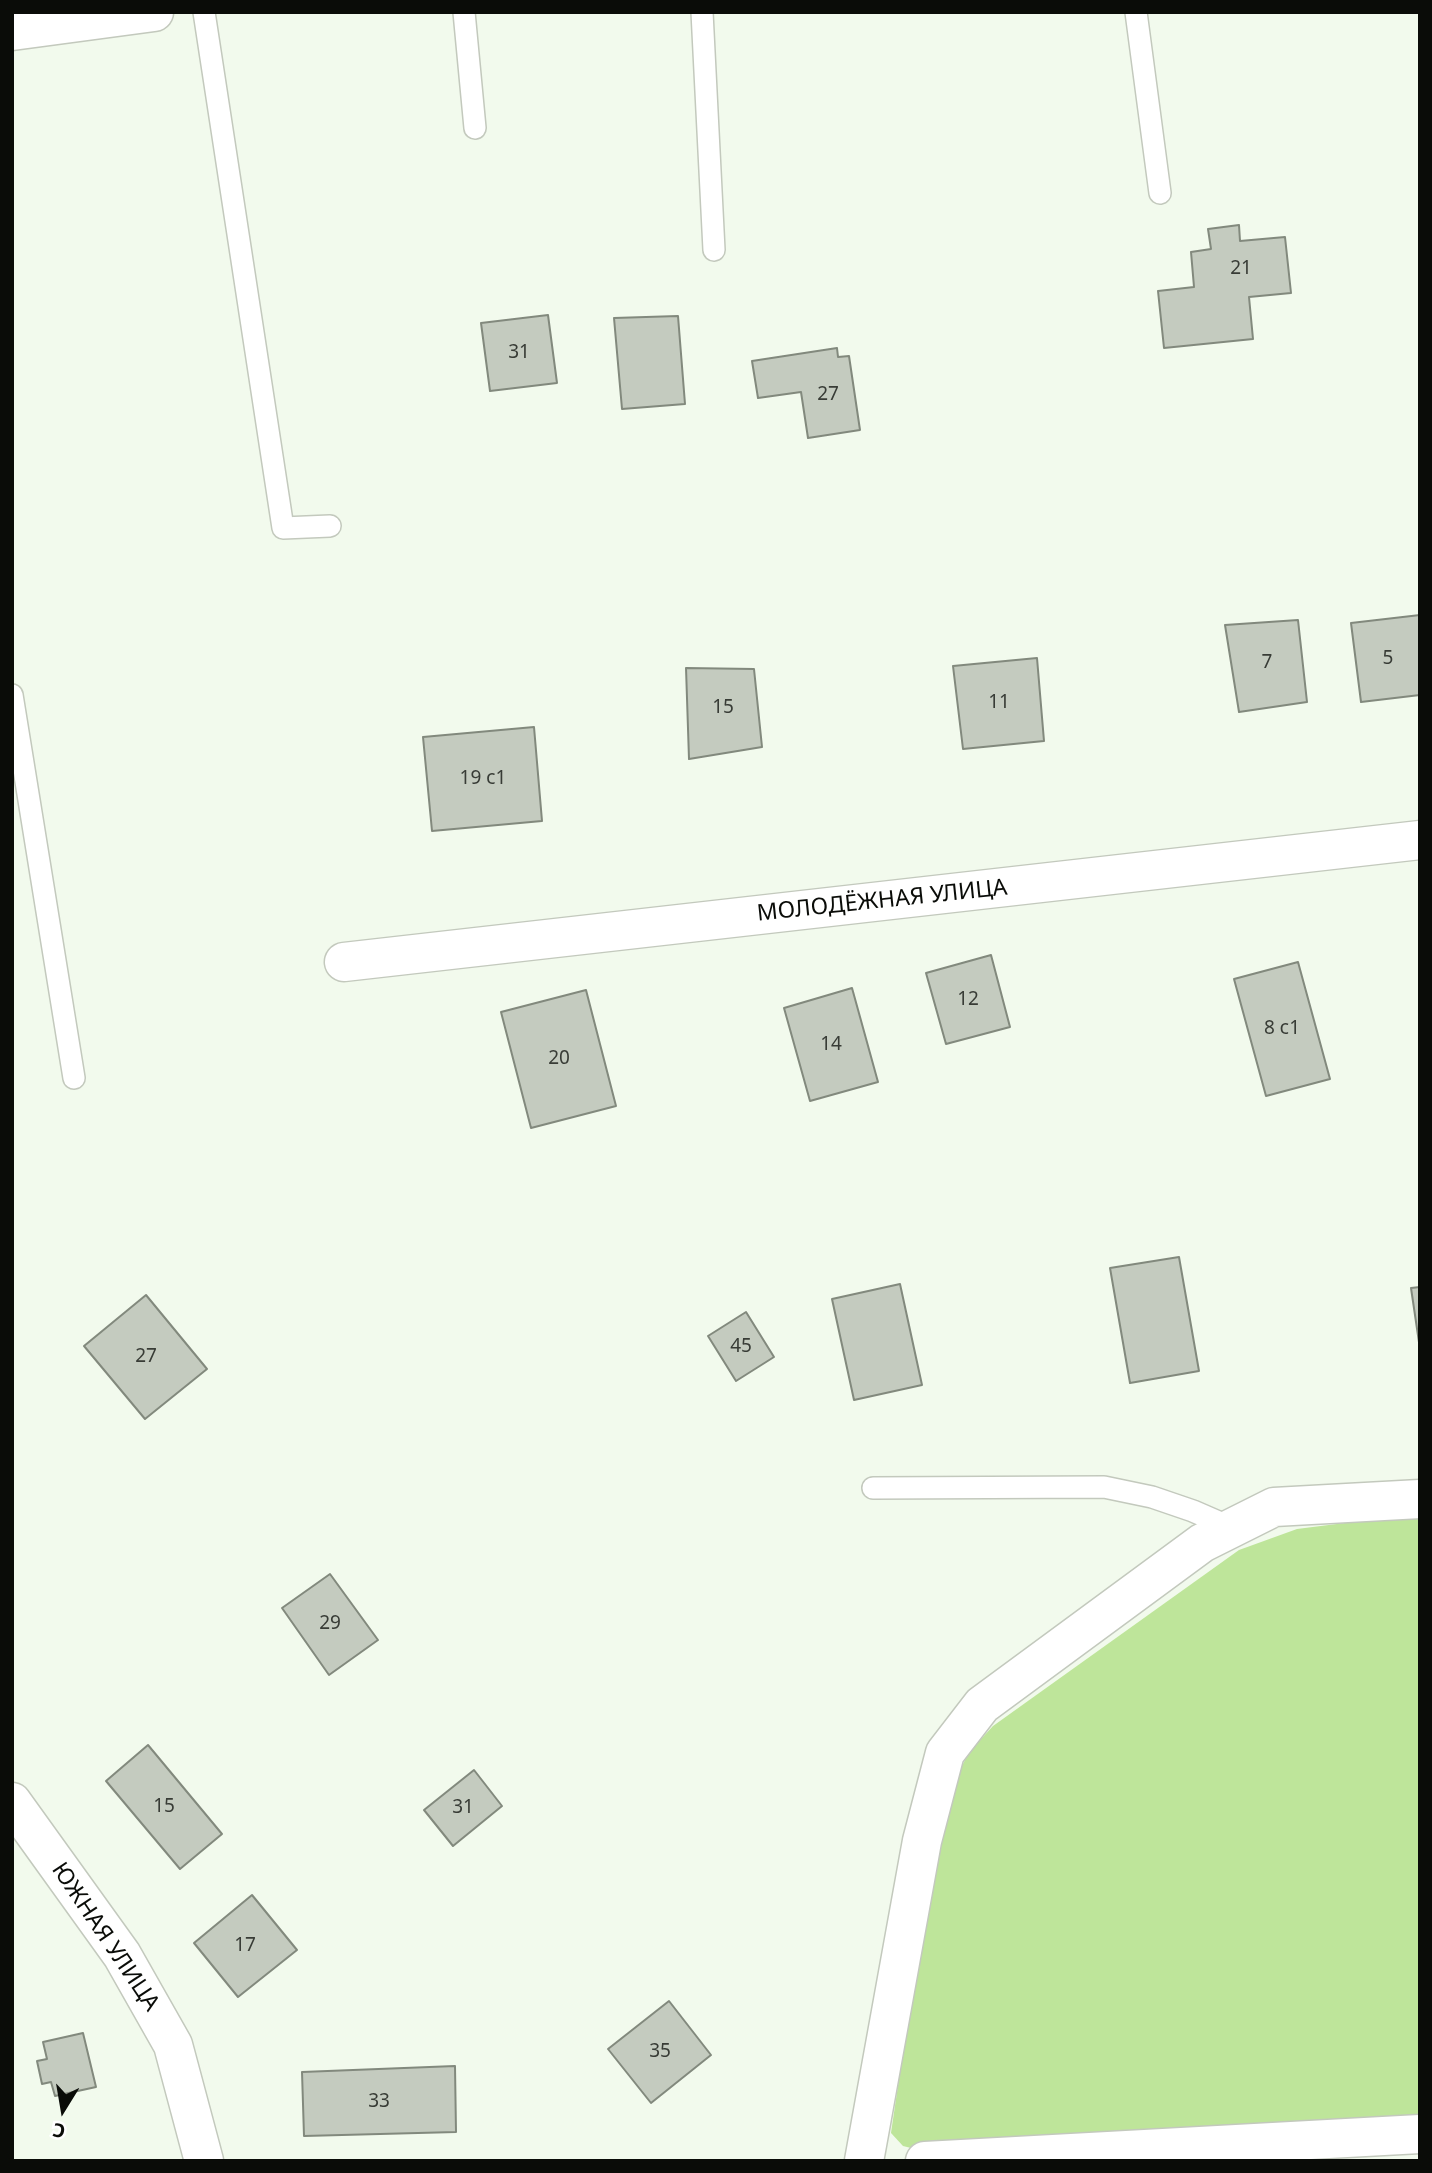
<!DOCTYPE html>
<meta charset="utf-8">
<style>
body{margin:0}
#map{position:relative;width:1432px;height:2173px;overflow:hidden;background:#f2faed;font-family:"Noto Sans",sans-serif}
canvas{display:block}
.frame{position:absolute;inset:0;border:14px solid #0a0c08;pointer-events:none}
.north{position:absolute;left:28px;top:2075px;width:70px;height:70px;-webkit-text-stroke:5px #fff;paint-order:stroke;rotate:191deg;font-size:19px;font-weight:700;line-height:28px;text-align:center;color:#0a0c08}
.north::after{content:'';display:block;margin:auto;width:24px;height:32px;background:#0a0c08;clip-path:polygon(50% 0,100% 100%,50% 72%,0 100%)}
</style>
<div id="map">
<canvas width="1432" height="2173"></canvas>
<div class="frame"></div>
<div class="north">С</div>
</div>
<script>
const ctx = document.querySelector('canvas').getContext('2d');
ctx.lineJoin = 'round';
function paint(path, color) { ctx.fillStyle = color; ctx.fill(path, 'evenodd'); }
function trace(path, color, width, dash) { ctx.strokeStyle = color; ctx.lineWidth = width; ctx.lineCap = dash ? 'butt' : 'round'; ctx.setLineDash(dash || []); ctx.stroke(path); }
function write(font, color, halo, rows, align = 'center') {
  ctx.font = font + ' "Noto Sans",sans-serif'; ctx.lineWidth = 6; ctx.setLineDash([]); ctx.textBaseline = 'middle'; ctx.strokeStyle = halo; ctx.fillStyle = color; for (const [text, x, y, turn = 0] of rows) {
    ctx.save(); ctx.translate(x, y); ctx.rotate((+turn || 0) * Math.PI / 180); ctx.textAlign = isNaN(turn) ? turn : align; if (halo) ctx.strokeText(text, 0, 0); ctx.fillText(text, 0, 0); ctx.restore();
  }
}
paint(new Path2D(`
 M1420,1516V2122L919,2150L903,2146L891,2133L935,1834L941,1804L970,1751L993,1726L1239,1550L1297,1529L1392,1517Z`), '#bee59a');
const building = new Path2D(`
 M1239,225L1240,241L1285,237L1291,293L1249,297L1253,339L1164,348L1158,291L1194,287L1191,252L1211,249L1208,229Z
 M548,315L557,383L490,391L481,323Z
 M678,316L685,404L622,409L614,318Z
 M837,348L838,357L849,356L860,430L808,438L801,392L758,398L752,361Z
 M1420,615V695L1361,702L1351,623Z
 M1298,620L1307,702L1239,712L1225,625Z
 M1037,658L1044,741L963,749L953,666Z
 M686,668L754,669L762,747L689,759Z
 M534,727L542,821L432,831L423,737Z
 M991,955L1010,1027L946,1044L926,973Z
 M1298,962L1330,1079L1266,1096L1234,979Z
 M852,988L878,1082L810,1101L784,1008Z
 M586,990L616,1106L531,1128L501,1012Z
 M1179,1257L1199,1371L1130,1383L1110,1268Z
 M900,1284L922,1385L854,1400L832,1299Z
 M1420,1287V1349L1411,1288Z
 M146,1295L207,1369L145,1419L84,1346Z
 M746,1312L774,1357L736,1381L708,1336Z
 M330,1574L378,1640L329,1675L282,1608Z
 M148,1745L222,1834L180,1869L106,1781Z
 M474,1770L502,1806L453,1846L424,1810Z
 M252,1895L297,1950L238,1997L194,1943Z
 M669,2001L711,2055L651,2103L608,2049Z
 M83,2033L96,2087L55,2096L51,2082L42,2084L37,2061L47,2059L43,2042Z
 M455,2066L456,2132L304,2136L302,2072Z`);
paint(building, '#c4cbbf');
trace(building, '#82897d', 2);
const service = new Path2D(`
 M204,12L283,528L330,526
 M464,12L475,128
 M702,12L714,250
 M1136,12L1160,193
 M12,695L74,1078
 M873,1488L1104,1487L1152,1497L1193,1511L1232,1528`);
const minor = new Path2D(`
 M12,31L154,12
 M344,962L1420,840
 M12,1802L122,1955L173,2045L204,2161
 M864,2161L922,1841L945,1753L982,1705L1202,1543L1274,1507L1420,1499
 M925,2161L1420,2134`);
trace(service, '#c3c9bd', 24);
trace(minor, '#c3c9bd', 41);
trace(service, '#fff', 21);
trace(minor, '#fff', 38);
write('19px', '#383c36', null, [
 ["21",1241,269],
 ["31",519,353],
 ["27",828,395],
 ["5",1388,659],
 ["7",1267,663],
 ["11",999,703],
 ["15",723,708],
 ["19 с1",483,779],
 ["12",968,1000],
 ["8 с1",1282,1029],
 ["14",831,1045],
 ["20",559,1059],
 ["45",741,1347],
 ["27",146,1357],
 ["29",330,1624],
 ["15",164,1807],
 ["31",463,1808],
 ["17",245,1946],
 ["35",660,2052],
 ["33",379,2102]
]);
write('23px', '#0a0c08', '#fff', [
 ["МОЛОДЁЖНАЯ УЛИЦА",882,901,-6],
 ["ЮЖНАЯ УЛИЦА",105,1937,56]
]);
</script>
